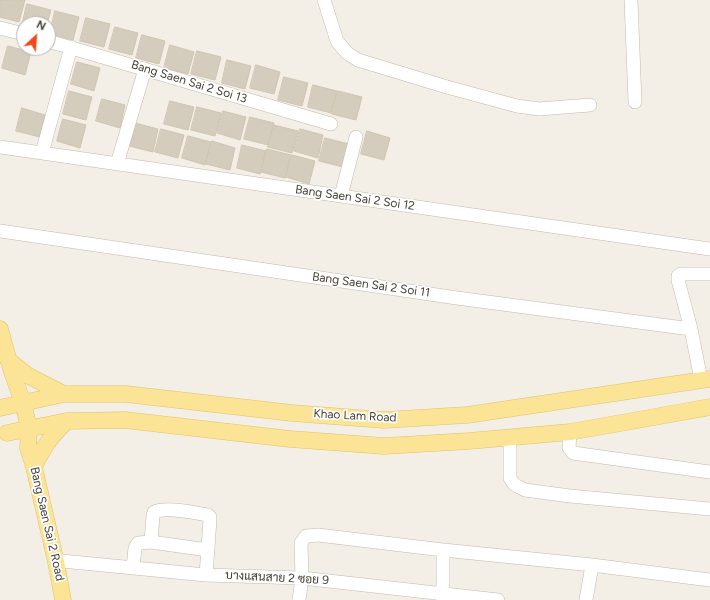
<!DOCTYPE html>
<meta charset="utf-8">
<style>
body{margin:0}
#map{position:relative;width:710px;height:600px;overflow:hidden;background:#f3efe6;font-family:Figtree,sans-serif}
canvas{display:block}
.north{position:absolute;left:16px;top:16px;width:40px;height:40px;box-sizing:border-box;background:#fff;border:1px solid #b5b3ae;border-radius:50%;rotate:26deg;font-size:11px;font-weight:700;line-height:16px;text-align:center;color:#454035}
.north::after{content:'';display:block;margin:auto;width:14px;height:18px;background:#f5461a;clip-path:polygon(50% 0,100% 100%,50% 72%,0 100%)}
</style>
<div id="map">
<canvas width="710" height="600"></canvas>
<div class="north">N</div>
</div>
<script>
const ctx = document.querySelector('canvas').getContext('2d');
ctx.lineJoin = 'round';
function paint(path, color) { ctx.fillStyle = color; ctx.fill(path, 'evenodd'); }
function trace(path, color, width, dash) { ctx.strokeStyle = color; ctx.lineWidth = width; ctx.lineCap = dash ? 'butt' : 'round'; ctx.setLineDash(dash || []); ctx.stroke(path); }
function write(font, color, halo, rows, align = 'center') {
  ctx.font = font + ' Figtree,Sarabun,sans-serif'; ctx.lineWidth = 3.5; ctx.setLineDash([]); ctx.textBaseline = 'middle'; ctx.strokeStyle = halo; ctx.fillStyle = color; for (const [text, x, y, turn = 0] of rows) {
    ctx.save(); ctx.translate(x, y); ctx.rotate((+turn || 0) * Math.PI / 180); ctx.textAlign = isNaN(turn) ? turn : align; if (halo) ctx.strokeText(text, 0, 0); ctx.fillText(text, 0, 0); ctx.restore();
  }
}
const building = new Path2D(`
 M0,0H25L19,22L0,17Z
 M27,4L51,10L47,24H24V27L22,26Z
 M55,11L79,17L73,40L50,34Z
 M86,18L110,24L104,47L80,41Z
 M115,27L138,33L132,55L109,49Z
 M142,35L165,41L159,64L136,58Z
 M170,45L194,52L188,74L164,68Z
 M8,46L31,52L25,75L2,68Z
 M197,51L221,57L215,80L191,74Z
 M227,60L251,66L245,89L222,83Z
 M77,62L100,68L94,91L71,84Z
 M256,65L280,72L274,94L250,88Z
 M284,77L308,83L302,106L278,100Z
 M313,85L337,91L331,113L308,107Z
 M69,91L92,97L86,120L63,114Z
 M338,91L362,97L356,120L332,114Z
 M102,99L125,105L120,128L96,121Z
 M170,101L194,107L188,130L164,124Z
 M197,107L221,113L215,136L191,130Z
 M22,108L45,115L40,137L16,131Z
 M223,111L246,117L240,140L217,133Z
 M250,117L274,123L268,145L244,139Z
 M63,119L86,125L80,148L57,141Z
 M135,123L158,129L153,152L129,146Z
 M274,125L298,131L292,153L268,147Z
 M161,129L184,135L178,158L155,152Z
 M300,129L323,135L318,158L294,151Z
 M367,131L390,138L384,160L361,154Z
 M188,136L211,142L205,165L182,158Z
 M325,138L349,144L343,167L319,161Z
 M212,141L235,148L230,170L206,164Z
 M242,145L266,151L260,174L237,168Z
 M267,149L291,155L285,178L261,172Z
 M292,155L315,161L309,184L286,177Z`);
paint(building, '#d4ccbc');
trace(building, '#cfc4af', 1);
const minor = new Path2D(`
 M324,0L337,41L347,53L358,60L447,87L517,106L539,109L590,105
 M631,0L635,102
 M0,28L24,34
 M48,41L331,124
 M0,147L710,249
 M42,153L71,47
 M117,164L145,69
 M341,196L356,137
 M0,231L457,298L691,329L701,380
 M691,329L678,280V276L681,274H710
 M570,432L569,448L573,453L710,472
 M510,438V478L513,483L517,486L525,490L570,496L710,509
 M151,542L153,516L154,512C166,506 195,513 208,515L210,517V520L206,575
 M443,550V600
 M56,562L62,561L206,575L302,578L498,600
 M133,568L135,548L138,543L151,542L208,550
 M299,600L302,578L301,543L306,536L318,535L443,550L592,565L710,580
 M586,600L592,565`);
const major = new Path2D(`
 M0,329L12,372L23,403L29,428L28,448L34,467L56,562L63,600
 M8,360L27,375L64,394
 M0,408L64,394H126L292,413L384,420L467,415L710,379
 M7,433L67,421L125,420L290,439L384,446L469,441L570,432L710,407
 M34,467C43,447 52,435 67,421`);
trace(minor, '#c1baac', 14);
trace(major, '#e1c266', 17);
trace(minor, '#fff', 13);
trace(major, '#fce496', 16);
write('12px', '#454035', '#fff', [
 ["Bang Saen Sai 2 Soi 13",189,82,17],
 ["Bang Saen Sai 2 Soi 12",355,198,8],
 ["Bang Saen Sai 2 Soi 11",371,285,8],
 ["Khao Lam Road",355,416,3],
 ["Bang Saen Sai 2 Road",47,524,77],
 ["บางแสนสาย 2 ซอย 9",277,578,3]
]);
</script>
